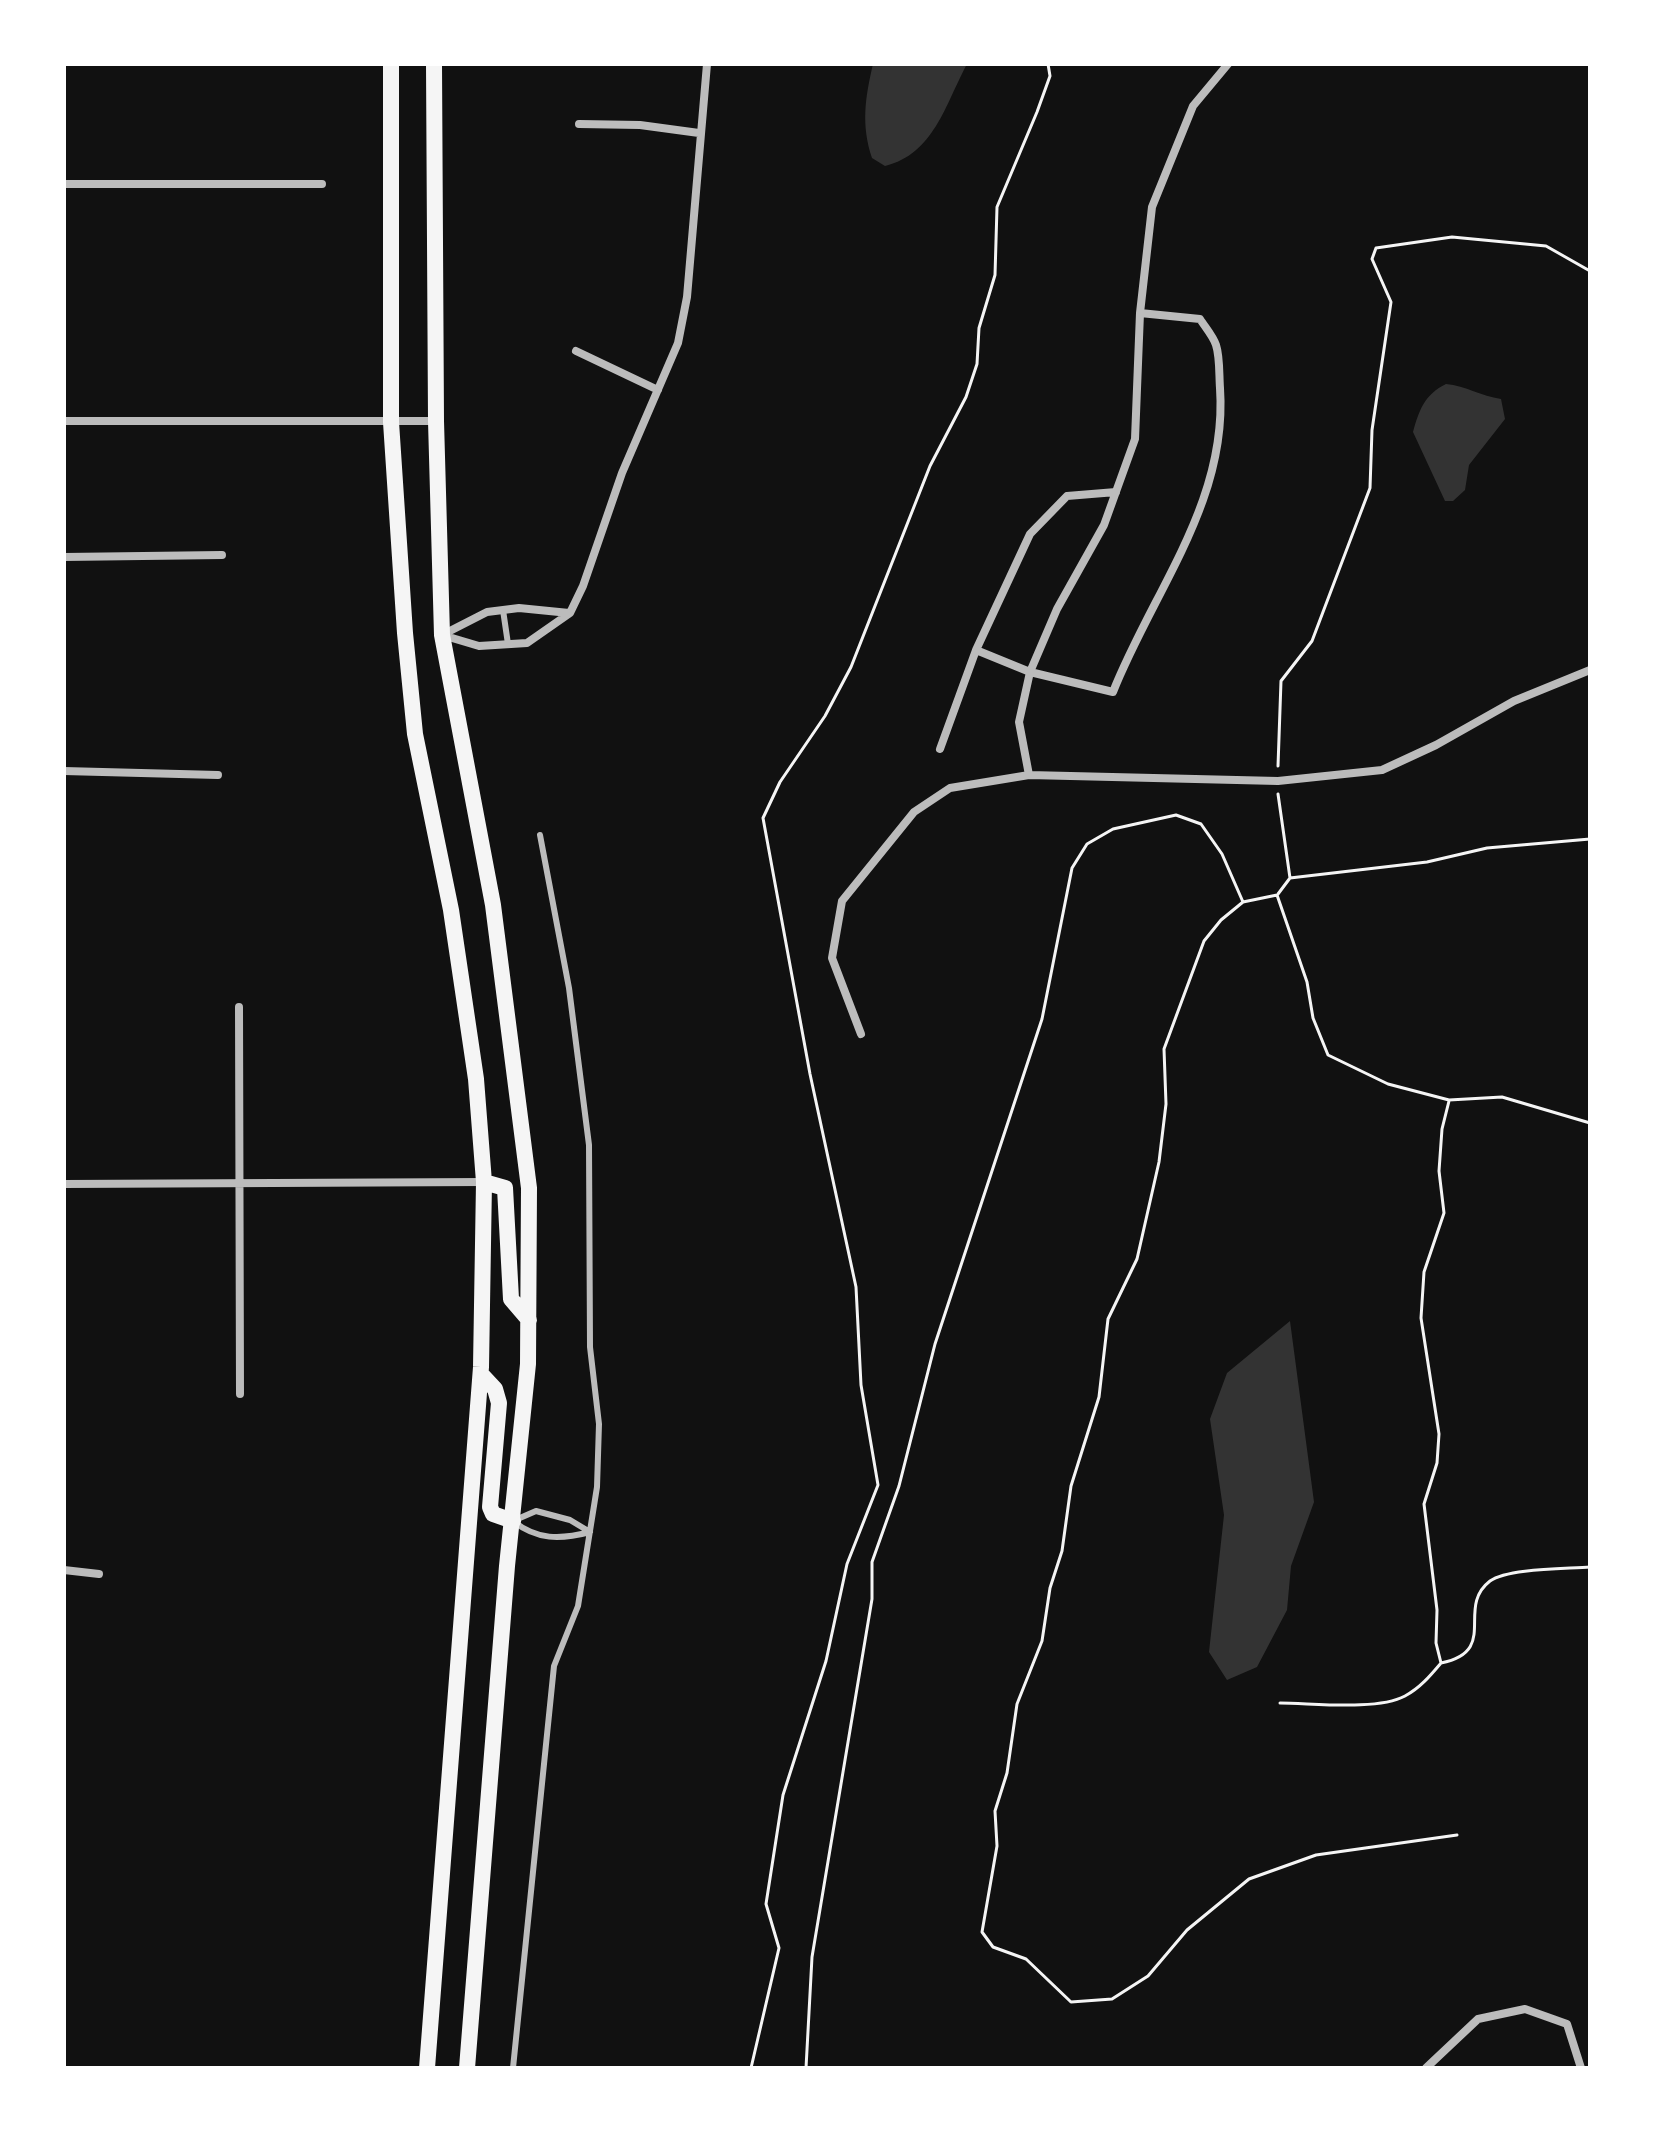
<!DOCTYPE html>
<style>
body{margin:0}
#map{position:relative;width:1654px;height:2132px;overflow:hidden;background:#111;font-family:"Exo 2",sans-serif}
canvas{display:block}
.frame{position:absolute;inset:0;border:66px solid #fff;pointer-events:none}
</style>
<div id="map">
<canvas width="1654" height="2132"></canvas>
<div class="frame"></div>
</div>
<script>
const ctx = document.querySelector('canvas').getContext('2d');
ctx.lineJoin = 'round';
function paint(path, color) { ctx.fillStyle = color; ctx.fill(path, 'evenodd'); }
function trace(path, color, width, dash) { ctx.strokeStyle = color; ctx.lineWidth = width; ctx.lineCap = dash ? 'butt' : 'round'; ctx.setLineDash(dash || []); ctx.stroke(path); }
paint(new Path2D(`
 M873,64H967C945,105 934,154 885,166L872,158C861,125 865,98 873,64Z
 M1446,384C1466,386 1481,396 1501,399L1505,419L1469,465L1465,490L1453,501H1445L1413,432C1419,410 1425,394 1446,384Z
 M1290,1321L1314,1502L1291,1566L1287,1610L1257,1667L1227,1680L1209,1652L1224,1515L1210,1419L1227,1373Z`), '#333');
trace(new Path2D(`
 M1278,766L1281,681L1312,641L1370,488L1372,430L1391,302L1372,259L1376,248L1452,237L1546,246L1590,271
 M1278,794L1290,878L1427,862L1487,848L1590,839
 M1278,894L1290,878
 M1243,902L1221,920L1204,941L1164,1049L1166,1104L1159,1162L1137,1259L1108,1319L1099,1397L1071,1486L1062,1551L1050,1588L1042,1641L1017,1704L1007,1773L995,1811L997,1846L982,1932L993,1947L1026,1959L1071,2002L1112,1999L1148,1976L1187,1930L1249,1879L1316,1855L1457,1835
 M1449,1101L1442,1129L1439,1171L1444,1213L1424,1272L1421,1318L1439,1434L1437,1463L1424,1504L1437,1610L1436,1643L1441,1663C1500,1651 1455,1608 1490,1581C1508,1568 1567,1569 1590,1567
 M1280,1703C1312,1703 1377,1711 1405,1696C1420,1688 1430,1676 1441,1663
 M751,2068L779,1948L766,1904L783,1795L826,1661L847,1564L878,1485L861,1385L856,1287L810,1074L763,818L780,782L825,716L851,667L930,466L966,397L977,364L979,328L995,275L997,207L1037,112L1050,76L1048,64
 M806,2068L812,1957L872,1599V1562L899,1486L935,1344L1042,1019L1072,868L1087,844L1113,829L1176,815L1201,824L1222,854L1243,902L1277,895L1307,982L1313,1018L1328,1055L1388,1084L1449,1100L1502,1097L1590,1123`), '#f5f5f5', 3);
trace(new Path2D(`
 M503,610L508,644
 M536,1511L570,1520L590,1532C560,1540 537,1540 513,1521Z
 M513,2068L554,1666L578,1606L597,1487L599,1424L590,1347L589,1145L569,988L540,835`), '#bcbcbc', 6);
trace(new Path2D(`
 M579,124L640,125L699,133
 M64,184H322
 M576,351L658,390
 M64,421H436
 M1116,492L1067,496L1030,534L976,650L1030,672L1113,692C1153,591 1228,502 1220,388C1219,375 1220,357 1216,345C1213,336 1205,327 1200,319L1140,313
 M64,557L222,555
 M442,635L479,646L527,643L570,613L583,586L622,473L678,343L687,297L707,64
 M442,635L487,612L519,608L569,613
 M940,749L976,650
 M64,771L218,775
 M1029,775L1019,722L1030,672L1057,609L1104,525L1135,439L1140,313L1152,207L1193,106L1228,64
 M239,1007L240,1394
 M861,1034L832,958L842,901L914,812L950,788L1029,775L1278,781L1382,770L1436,745L1514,701L1590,670
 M64,1184L484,1182
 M64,1570L99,1574
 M1426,2068L1478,2019L1525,2009L1567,2024L1581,2068`), '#bcbcbc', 8);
trace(new Path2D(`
 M391,64V422L405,633L415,734L451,910L476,1079L484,1182L481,1367L427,2068
 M434,64L436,421L442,635L493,905L529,1188L528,1364L507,1566L467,2068
 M484,1182L505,1188L511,1299L529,1320
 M481,1374L495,1389L499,1403L490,1507L493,1514L513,1521`), '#f5f5f5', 16);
</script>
